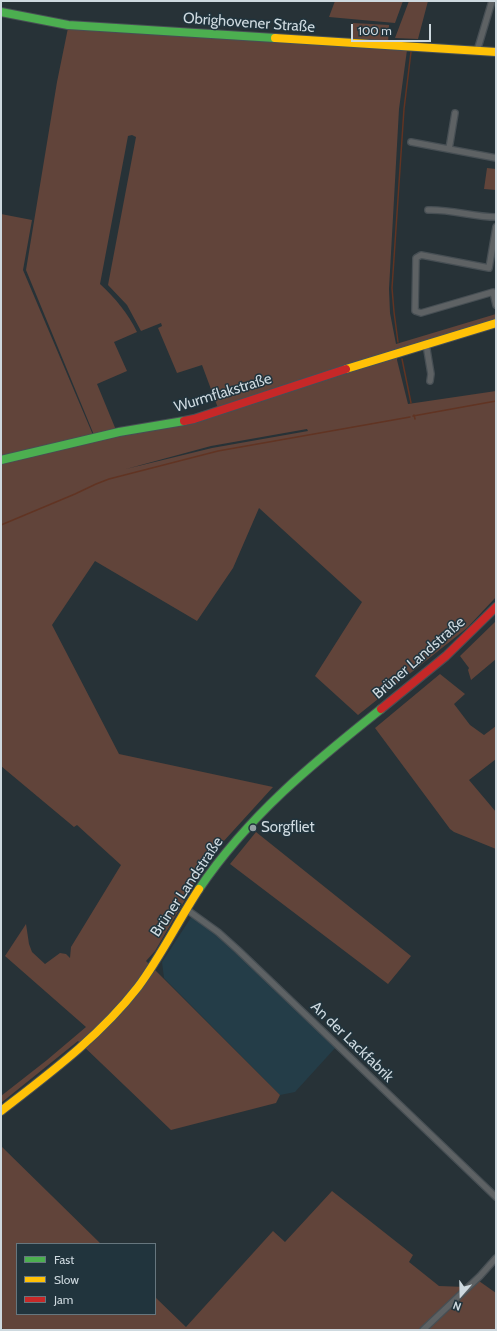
<!DOCTYPE html>
<meta charset="utf-8">
<style>
body{margin:0}
#map{position:relative;width:497px;height:1331px;overflow:hidden;background:#273237;font-family:Cabin,sans-serif}
canvas{display:block}
.frame{position:absolute;inset:0;border:2px solid #ced9df;pointer-events:none}
.legend{position:absolute;left:16px;top:1243px;width:140px;height:72px;box-sizing:border-box;background:#21343d;border:1px solid #66767e;margin:0;padding:5px 7px;list-style:none;font-size:12px;color:#ced9df}
.legend li{display:flex;align-items:center;gap:8px;height:20px}
.legend b{width:20px;border:1px solid #66767e}
.north{position:absolute;left:441px;top:1275px;width:40px;height:40px;-webkit-text-stroke:3px #21343d;paint-order:stroke;rotate:200deg;font-size:11px;font-weight:700;line-height:16px;text-align:center;color:#ced9df}
.north::after{content:'';display:block;margin:auto;width:14px;height:18px;background:#ced9df;clip-path:polygon(50% 0,100% 100%,50% 72%,0 100%)}
.scale{position:absolute;left:351px;top:24px;width:80px;height:18px;box-sizing:border-box;border:2px solid #ced9df;border-top:0;padding-left:5px;font-size:12px;line-height:14px;white-space:nowrap;color:#ced9df;-webkit-text-stroke:3px #21343d;paint-order:stroke}
</style>
<div id="map">
<canvas width="497" height="1331"></canvas>
<div class="frame"></div>
<ul class="legend">
<li><b style="height:5px;background:#4caf50"></b>Fast</li>
<li><b style="height:5px;background:#ffc107"></b>Slow</li>
<li><b style="height:5px;background:#c62828"></b>Jam</li>
</ul>
<div class="north">N</div>
<div class="scale">100 m</div>
</div>
<script>
const ctx = document.querySelector('canvas').getContext('2d');
ctx.lineJoin = 'round';
function paint(path, color) { ctx.fillStyle = color; ctx.fill(path, 'evenodd'); }
function trace(path, color, width, dash) { ctx.strokeStyle = color; ctx.lineWidth = width; ctx.lineCap = dash ? 'butt' : 'round'; ctx.setLineDash(dash || []); ctx.stroke(path); }
function write(font, color, halo, rows, align = 'center') {
  ctx.font = font + ' Cabin,sans-serif'; ctx.lineWidth = 3; ctx.setLineDash([]); ctx.textBaseline = 'middle'; ctx.strokeStyle = halo; ctx.fillStyle = color; for (const [text, x, y, turn = 0] of rows) {
    ctx.save(); ctx.translate(x, y); ctx.rotate((+turn || 0) * Math.PI / 180); ctx.textAlign = isNaN(turn) ? turn : align; if (halo) ctx.strokeText(text, 0, 0); ctx.fillText(text, 0, 0); ctx.restore();
  }
}
paint(new Path2D(`
 M192,916L223,940L336,1047L295,1092L280,1095L164,978L162,962Z`), '#243d48');
paint(new Path2D(`
 M335,1H403L395,23L329,17Z
 M409,1H428L418,39L395,38Z
 M353,23L389,25L388,44L352,41Z
 M68,28L407,50L399,109L389,289L390,313L396,344L496,314V320L397,351V360L408,404L496,391V597L467,628L358,715L315,676L362,602L259,508L233,568L197,621L95,561L52,625L119,754L273,787L212,854L155,951L146,961L280,1095L276,1103L171,1130L78,1041L1,1103V1096L47,1060L86,1027L5,956L26,924L29,944L32,952L45,964L60,953L66,954L70,958L71,947L121,865L77,825L74,827L1,766V463L125,433L205,420L247,404L218,408L202,365L177,373L158,328L162,326L161,323L141,331L127,305L108,285L136,137L132,135L128,136L100,284C115,298 128,313 137,332L114,342L127,371L97,384L116,430L94,435L26,270L57,82ZM307,429L308,431L212,448L126,469L211,446Z
 M487,168L496,169V190L484,189Z
 M1,214L32,220L23,270L93,435L1,457Z
 M496,621V659L471,680L468,670L469,668L460,656Z
 M440,674L465,694L454,704L470,725L484,735L496,726V759L469,780L496,812V849L454,832L450,829L375,728Z
 M256,832L411,956L388,984L230,864Z
 M1,1146L101,1244H17V1314H155V1297L186,1327L273,1231L285,1242L332,1191L413,1255L409,1262L439,1286L466,1287L419,1330H4L1,1327Z
 M479,1281L496,1293V1330H426Z`), '#61443a');
trace(new Path2D(`
 M398,342L394,312L392,288L404,109L411,52
 M402,359L411,403
 M414,415L415,419
 M413,416L496,401
 M1,525L75,494L96,484L109,479L218,451L410,417`), '#613423', 1.5);
const street = new Path2D(`
 M477,51L492,1
 M411,142L496,158
 M449,149L455,113
 M428,210C451,209 473,217 496,217
 M496,227L489,268L421,255L416,258L415,311L421,313L493,292L496,305
 M426,344L431,374L430,381
 M186,909L218,932L238,950L496,1197
 M423,1330L480,1276L496,1258`);
const fast = new Path2D(`
 M1,12L68,25L275,38
 M1,460L119,432L184,421
 M199,889C249,815 312,764 381,709`);
const slow = new Path2D(`
 M275,38L496,52
 M346,369L496,323
 M1,1111C50,1073 100,1036 138,987C161,956 178,921 199,889`);
const jam = new Path2D(`
 M184,421L194,419L346,369
 M381,709L446,656L496,607`);
trace(street, '#474f54', 8);
trace(fast, '#474f54', 10);
trace(slow, '#474f54', 10);
trace(jam, '#474f54', 10);
trace(street, '#5e6264', 5.5);
trace(fast, '#4caf50', 8);
trace(slow, '#ffc107', 8);
trace(jam, '#c62828', 8);
for (const [x, y, r, color] of [
 [253,828,4,"#949fa4"]
]) { const dot = new Path2D(); dot.arc(x, y, r, 0, 2 * Math.PI); ctx.fillStyle = color; ctx.fill(dot); trace(dot, '#21343d', 1.5); }
write('15px', '#ced9df', '#21343d', [
 ["Obrighovener Straße",249,23,4],
 ["Wurmflakstraße",223,393,-17],
 ["Brüner Landstraße",419,658,-41],
 ["Brüner Landstraße",187,887,-56],
 ["An der Lackfabrik",352,1042,44]
]);
write('15px', '#ced9df', '#21343d', [
 ["Sorgfliet",261,828]
], 'left');
</script>
